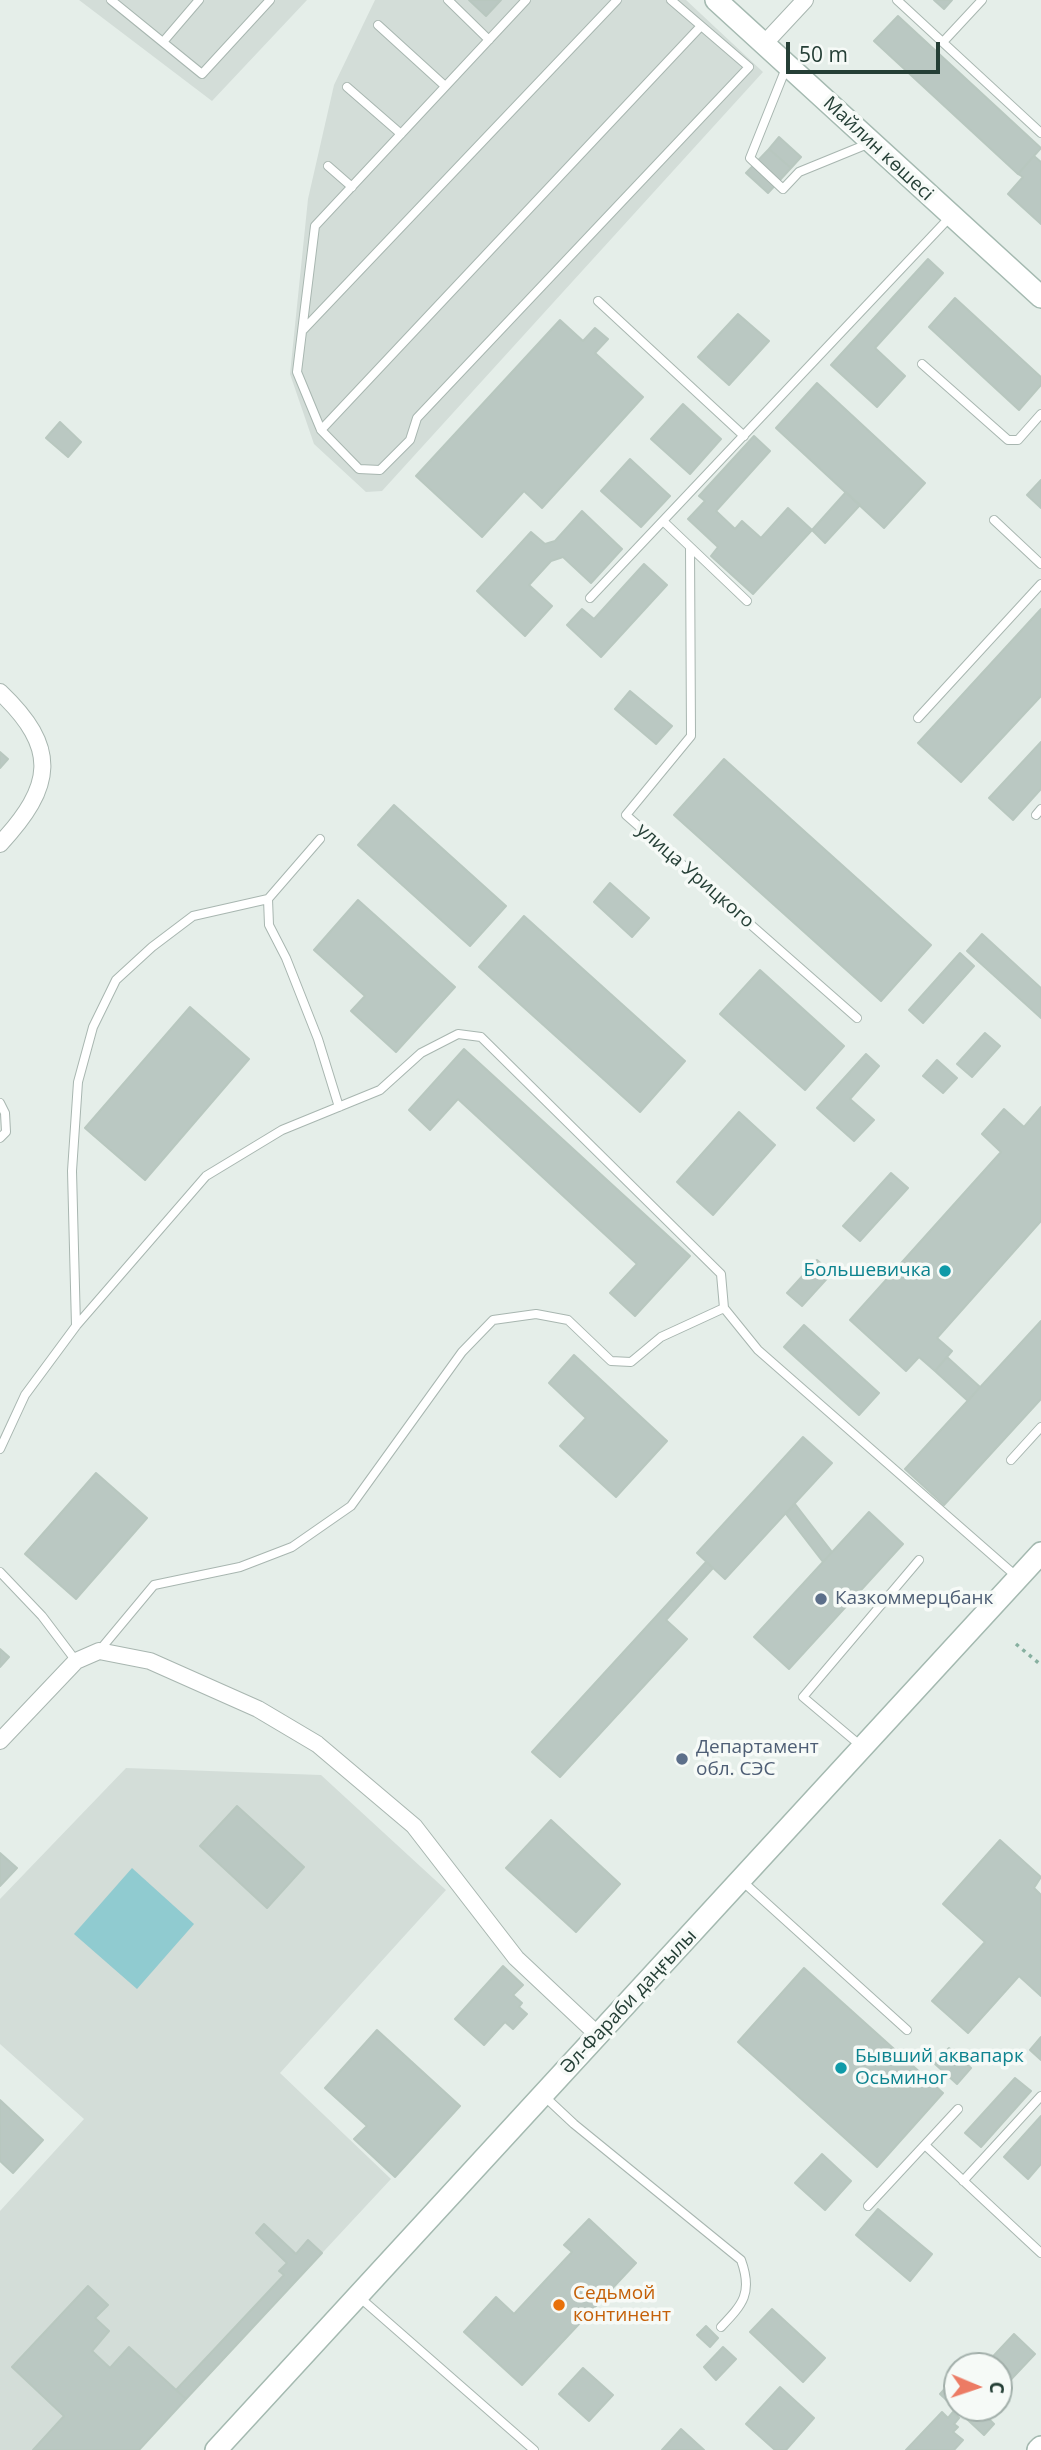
<!DOCTYPE html>
<meta charset="utf-8">
<style>
body{margin:0}
#map{position:relative;width:1041px;height:2450px;overflow:hidden;background:#e5eee9;font-family:"Open Sans",sans-serif}
canvas{display:block}
.north{position:absolute;left:943px;top:2352px;width:70px;height:70px;box-sizing:border-box;background:#f6faf7;border:2px solid #a2afaa;border-radius:50%;rotate:92deg;font-size:19px;font-weight:700;line-height:28px;text-align:center;color:#253f36}
.north::after{content:'';display:block;margin:auto;width:24px;height:32px;background:#ec7b64;clip-path:polygon(50% 0,100% 100%,50% 72%,0 100%)}
.scale{position:absolute;left:786px;top:42px;width:154px;height:32px;box-sizing:border-box;border:4px solid #253f36;border-top:0;padding-left:9px;font-size:21px;line-height:24px;white-space:nowrap;color:#253f36;-webkit-text-stroke:5px #f6faf7;paint-order:stroke}
</style>
<div id="map">
<canvas width="1041" height="2450"></canvas>
<div class="north">С</div>
<div class="scale">50 m</div>
</div>
<script>
const ctx = document.querySelector('canvas').getContext('2d');
ctx.lineJoin = 'round';
function paint(path, color) { ctx.fillStyle = color; ctx.fill(path, 'evenodd'); }
function trace(path, color, width, dash) { ctx.strokeStyle = color; ctx.lineWidth = width; ctx.lineCap = dash ? 'butt' : 'round'; ctx.setLineDash(dash || []); ctx.stroke(path); }
function write(font, color, halo, rows, align = 'center') {
  ctx.font = font + ' "Open Sans",sans-serif'; ctx.lineWidth = 7; ctx.setLineDash([]); ctx.textBaseline = 'middle'; ctx.strokeStyle = halo; ctx.fillStyle = color; for (const [text, x, y, turn = 0] of rows) {
    ctx.save(); ctx.translate(x, y); ctx.rotate((+turn || 0) * Math.PI / 180); ctx.textAlign = isNaN(turn) ? turn : align; if (halo) ctx.strokeText(text, 0, 0); ctx.fillText(text, 0, 0); ctx.restore();
  }
}
paint(new Path2D(`
 M79,0H307L212,101Z
 M375,0H686L763,72L382,491L366,492L314,444L290,374L308,199L334,85Z
 M126,1768L321,1775L446,1890L280,2073L391,2179L139,2450H0V2211L84,2119L0,2044V1899Z`), '#d3ddd8');
paint(new Path2D(`
 M132,1868L194,1924L137,1989L74,1934Z`), '#90cbd0');
const building = new Path2D(`
 M469,0H501L486,16Z
 M934,0H952L944,9Z
 M898,16L1041,148L1018,174L874,41Z
 M779,137L801,157L791,168L769,149Z
 M769,149L791,168L768,193L746,173Z
 M1034,156L1041,162V224L1008,194L1023,177L1018,174Z
 M928,259L943,273L875,348L905,376L877,407L831,365Z
 M955,298L1041,377V385L1019,410L929,327Z
 M738,314L769,341L729,385L698,357Z
 M560,320L583,341L595,328L608,339L595,353L643,397L542,508L524,491L482,537L416,476Z
 M817,383L925,483L884,528L776,428Z
 M683,404L721,439L690,474L651,439Z
 M60,422L81,442L68,457L46,438Z
 M754,436L770,451L716,511L735,529L742,521L761,538L788,508L812,530L753,594L711,556L718,547L688,519L705,501L699,496Z
 M630,459L670,496L641,527L601,491Z
 M1041,480V508L1027,495Z
 M846,492L860,505L825,543L812,530Z
 M582,511L622,549L591,583L563,557L551,561L529,585L552,606L525,636L477,591L531,532L545,544L555,541Z
 M644,564L667,585L601,657L567,625L582,609L594,619Z
 M1041,609V696L961,782L918,743Z
 M630,691L672,726L656,744L615,709Z
 M1041,742V789L1013,820L989,798Z
 M0,752L8,759L0,768Z
 M724,759L931,945L881,1001L674,815Z
 M394,805L506,906L470,946L358,845Z
 M610,883L649,918L632,937L594,902Z
 M358,900L455,987L396,1052L351,1011L365,996L314,950Z
 M524,916L685,1061L640,1112L479,967Z
 M982,934L1041,988V1018L967,951Z
 M960,953L974,966L923,1023L909,1010Z
 M760,970L844,1046L805,1090L720,1014Z
 M190,1007L249,1059L145,1180L85,1128Z
 M985,1033L1000,1046L972,1077L957,1064Z
 M464,1049L690,1256L635,1316L610,1293L637,1264L458,1099L430,1130L409,1110Z
 M866,1054L879,1066L850,1099L874,1120L854,1141L817,1108Z
 M937,1060L957,1078L943,1093L923,1076Z
 M1041,1107V1221L937,1338L952,1351L935,1371L919,1357L906,1371L850,1320L1001,1152L982,1134L1004,1109L1024,1127Z
 M739,1112L775,1145L713,1215L677,1182Z
 M891,1173L908,1188L860,1241L843,1226Z
 M817,1260L832,1273L802,1306L787,1293Z
 M1041,1321V1399L944,1505L905,1469Z
 M804,1325L879,1393L859,1415L784,1347Z
 M574,1355L667,1441L616,1497L560,1446L586,1418L549,1383Z
 M947,1357L980,1387L968,1401L935,1371Z
 M803,1437L832,1463L725,1579L697,1553Z
 M96,1473L147,1518L76,1599L25,1554Z
 M795,1504L832,1552L823,1562L786,1514Z
 M869,1512L903,1544L789,1669L754,1637Z
 M706,1562L713,1568L666,1620L687,1639L560,1777L532,1752Z
 M0,1649L9,1657L0,1667Z
 M237,1806L304,1867L267,1908L200,1846Z
 M551,1820L620,1884L576,1932L506,1868Z
 M1000,1840L1041,1877L1034,1888L1041,1895V1996L1019,1976L968,2033L932,2001L985,1942L943,1904Z
 M0,1853L17,1868L0,1886Z
 M503,1966L523,1985L513,1995L522,2003L519,2007L527,2014L513,2029L505,2022L484,2045L455,2019Z
 M804,1968L943,2093L877,2167L738,2042Z
 M377,2030L460,2106L395,2177L354,2139L367,2126L325,2088Z
 M1041,2037V2060L1030,2050Z
 M949,2048L971,2068L957,2084L935,2064Z
 M1015,2078L1031,2091L981,2147L965,2133Z
 M0,2100L43,2140L13,2173L0,2161Z
 M1041,2116V2164L1028,2179L1004,2157Z
 M822,2154L851,2181L825,2210L795,2183Z
 M878,2209L932,2254L910,2281L856,2235Z
 M589,2219L636,2263L522,2385L464,2332L496,2297L514,2314L572,2252L564,2245Z
 M264,2224L296,2254L308,2240L322,2253L186,2399L176,2390L284,2275L279,2271L287,2263L256,2233Z
 M88,2286L108,2305L95,2318L109,2331L92,2351L110,2368L129,2347L186,2399L139,2450H33L64,2416L12,2367Z
 M772,2309L825,2358L803,2382L750,2332Z
 M706,2326L718,2338L710,2347L697,2335Z
 M1014,2334L1035,2354L1002,2389L999,2366H984Z
 M723,2347L736,2359L716,2380L704,2367Z
 M583,2368L613,2395L589,2421L559,2394Z
 M951,2382L957,2388V2408H978L994,2424L984,2435L940,2394Z
 M780,2387L814,2418L786,2450H775L746,2424Z
 M942,2412L948,2418L953,2412L959,2418L954,2424L958,2427L953,2432L963,2440L954,2450H906Z
 M681,2429L704,2450H662Z`);
paint(building, '#bac8c2');
trace(building, '#b8c7bf', 2);
const service = new Path2D(`
 M111,0L202,74L270,0
 M448,0L489,40
 M526,0L315,226L297,372L321,430L359,469L380,470L410,440L417,418L749,67L671,0
 M897,0L1041,133
 M378,25L445,86
 M163,42L199,0
 M943,42L982,0
 M786,68L750,158L783,189L799,172L870,143
 M347,87L401,134
 M328,166L352,187
 M598,301L744,436
 M303,330L617,0
 M922,364L1008,440H1018L1041,414
 M321,430L701,26
 M994,520L1041,564
 M663,521L747,601
 M690,547L691,736L626,815L857,1018
 M590,598L951,216
 M918,718L1041,584
 M1036,815L1041,809
 M320,839L268,899L269,925L286,958L318,1039L339,1107
 M0,1103L5,1113L6,1132L0,1138
 M76,1326L72,1171L78,1082L93,1027L116,980L152,947L193,916L268,899
 M0,1449L25,1395L76,1326L206,1176L282,1130L380,1090L421,1053L458,1034L481,1037L721,1274L724,1308L758,1350L1016,1576
 M1011,1460L1041,1427
 M0,1572L42,1616L76,1661
 M99,1651L154,1585L240,1567L292,1547L351,1506L462,1352L493,1320L536,1314L568,1320L611,1361L631,1362L661,1337L724,1308
 M861,1746L803,1697L919,1560
 M741,1880L907,2030
 M543,2095L574,2124L741,2260C753,2293 743,2304 721,2327
 M926,2146L1041,2253
 M963,2181L1041,2096
 M868,2206L958,2109
 M358,2296L534,2450`);
const minor = new Path2D(`
 M764,44L805,0
 M0,692C59,748 54,786 0,844
 M0,1741L76,1661L99,1651L150,1661L258,1709L317,1744L414,1826L516,1958L598,2035`);
const secondary = new Path2D(`
 M716,0L1041,297
 M216,2450L1041,1553
 M1038,2450L1041,2447`);
trace(service, '#a8b6b0', 10);
trace(minor, '#a8b6b0', 18);
trace(secondary, '#a4b9b0', 24);
trace(new Path2D(`
 M1016,1644L1041,1665`), '#87b0a0', 3.5, [3.5, 5]);
trace(service, '#fff', 8);
trace(minor, '#fff', 16);
trace(secondary, '#fff', 21);
for (const [x, y, r, color] of [
 [945,1271,7,"#0f9aa8"],
 [821,1599,7,"#5c6f8a"],
 [682,1759,7,"#5c6f8a"],
 [841,2068,7,"#0f9aa8"],
 [559,2305,7,"#e8710a"]
]) { const dot = new Path2D(); dot.arc(x, y, r, 0, 2 * Math.PI); ctx.fillStyle = color; ctx.fill(dot); trace(dot, '#f6faf7', 2.5); }
write('19px', '#253f36', '#f6faf7', [
 ["Майлин көшесі",878,149,43],
 ["улица Урицкого",695,876,41],
 ["Әл-Фараби даңғылы",629,2002,-47]
]);
write('19px', '#0d838f', '#f6faf7', [
 ["Большевичка",931,1271],
 ["Бывший аквапарк",855,2057,"left"],
 ["Осьминог",855,2079,"left"]
], 'right');
write('19px', '#4e5e75', '#f6faf7', [
 ["Казкоммерцбанк",835,1599],
 ["Департамент",696,1748],
 ["обл. СЭС",696,1770]
], 'left');
write('19px', '#c56008', '#f6faf7', [
 ["Седьмой",573,2294],
 ["континент",573,2316]
], 'left');
</script>
